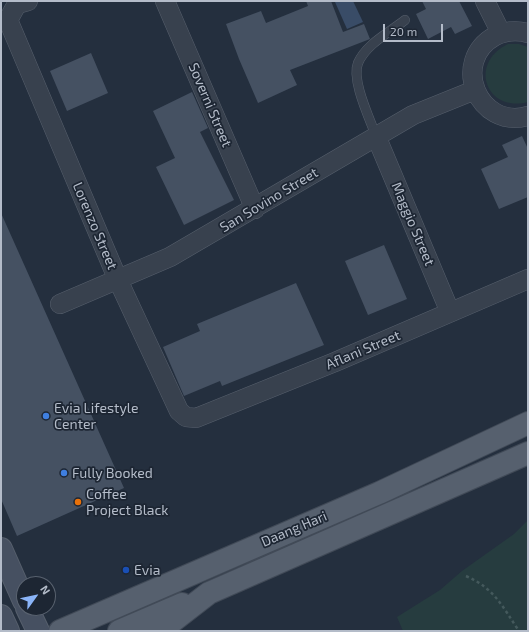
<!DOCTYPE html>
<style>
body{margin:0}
#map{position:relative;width:529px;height:632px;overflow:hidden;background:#242f3e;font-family:"Exo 2",sans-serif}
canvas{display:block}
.frame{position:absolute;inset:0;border:2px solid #b4bcc9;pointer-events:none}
.north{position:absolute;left:16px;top:576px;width:40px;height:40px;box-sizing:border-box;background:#1d2633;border:1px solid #59626f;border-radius:50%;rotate:57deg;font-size:11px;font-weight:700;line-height:16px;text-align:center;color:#b4bcc9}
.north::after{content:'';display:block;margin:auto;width:14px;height:18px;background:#8ab4f8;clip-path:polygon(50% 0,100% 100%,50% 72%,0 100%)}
.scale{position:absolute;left:383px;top:24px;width:60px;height:18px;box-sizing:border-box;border:2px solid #b4bcc9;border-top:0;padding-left:5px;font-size:12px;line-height:14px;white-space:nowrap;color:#b4bcc9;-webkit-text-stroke:3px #1d2633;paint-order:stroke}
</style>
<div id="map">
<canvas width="529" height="632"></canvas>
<div class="frame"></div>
<div class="north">N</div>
<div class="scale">20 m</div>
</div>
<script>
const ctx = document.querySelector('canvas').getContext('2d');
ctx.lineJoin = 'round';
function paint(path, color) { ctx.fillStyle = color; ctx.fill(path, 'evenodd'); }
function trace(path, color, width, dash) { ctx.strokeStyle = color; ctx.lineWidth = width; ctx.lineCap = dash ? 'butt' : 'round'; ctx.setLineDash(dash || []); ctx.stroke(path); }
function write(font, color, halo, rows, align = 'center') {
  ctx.font = font + ' "Exo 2",sans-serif'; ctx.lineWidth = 3.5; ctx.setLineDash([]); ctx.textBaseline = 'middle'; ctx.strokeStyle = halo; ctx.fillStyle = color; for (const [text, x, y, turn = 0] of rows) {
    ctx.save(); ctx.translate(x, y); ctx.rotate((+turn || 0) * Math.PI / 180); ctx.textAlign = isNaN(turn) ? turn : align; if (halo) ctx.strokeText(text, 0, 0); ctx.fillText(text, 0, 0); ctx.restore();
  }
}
paint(new Path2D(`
 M508,44H519L528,47V102C486,113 468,63 508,44Z
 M528,520V631H403L397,617L440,590L462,571L514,534Z`), '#263c3f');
paint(new Path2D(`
 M338,1H353L363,22L347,29L335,2Z`), '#394c67');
paint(new Path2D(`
 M306,1H331L343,32L364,24L370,39L290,70L297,85L258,103L239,59L226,24L261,11L266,23L308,6Z
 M422,1H459L472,26L455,34L451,27L428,39L416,14L426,9Z
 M91,53L108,93L67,111L50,71Z
 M192,92L208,128L200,132L234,200L184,225L156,167L175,158L153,111Z
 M522,136L528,149V197L499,209L481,169L508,157L502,145Z
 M1,213L124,488L17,536L1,499Z
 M384,245L407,299L368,315L345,261Z
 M296,283L324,345L222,386L220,381L184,396L163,347L200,331L197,324Z`), '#455162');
const lane = new Path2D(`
 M376,136C370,119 351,80 358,63C366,44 390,32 405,20`);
const street = new Path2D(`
 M28,1L17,4L8,20L118,280L179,411L186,417L196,418L335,362L528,279
 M165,1L255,209
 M485,1L501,33
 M528,33C517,30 505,31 495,36C450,61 478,130 528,116
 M376,136L450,312
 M60,304L170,257L413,115L475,90`);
const secondary = new Path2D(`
 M1,549L24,601
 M27,608L38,631
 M1,616L8,631`);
const primary = new Path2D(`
 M60,631L379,493L528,423
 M119,631L182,604
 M160,631L209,593L528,453`);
trace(lane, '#565f6c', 10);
trace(street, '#565f6c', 20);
trace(secondary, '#565f6c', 24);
trace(primary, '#414a57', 24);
trace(new Path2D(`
 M466,576C495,589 502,606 519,631`), '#44595c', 2.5, [3, 3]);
trace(lane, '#38414e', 9);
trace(street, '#38414e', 19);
trace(secondary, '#465061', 22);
trace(primary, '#56606e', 22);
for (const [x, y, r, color] of [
 [46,416,4,"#3f7fe0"],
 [64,473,4,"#3f7fe0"],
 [78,502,4,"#e8710a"],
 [126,570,4,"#1a4fb4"]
]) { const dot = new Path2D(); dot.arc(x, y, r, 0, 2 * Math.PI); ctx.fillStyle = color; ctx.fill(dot); trace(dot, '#1d2633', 1.5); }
write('14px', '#b4bcc9', '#1d2633', [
 ["Soverni Street",210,105,67],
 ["San Sovino Street",269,200,-31],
 ["Maggio Street",413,224,67],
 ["Lorenzo Street",95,226,67],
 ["Aflani Street",363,350,-23],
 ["Daang Hari",294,529,-23]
]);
write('14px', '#b4bcc9', '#1d2633', [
 ["Evia Lifestyle",54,408],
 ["Center",54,424],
 ["Fully Booked",72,473],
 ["Coffee",86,494],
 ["Project Black",86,510],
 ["Evia",134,570]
], 'left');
</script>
